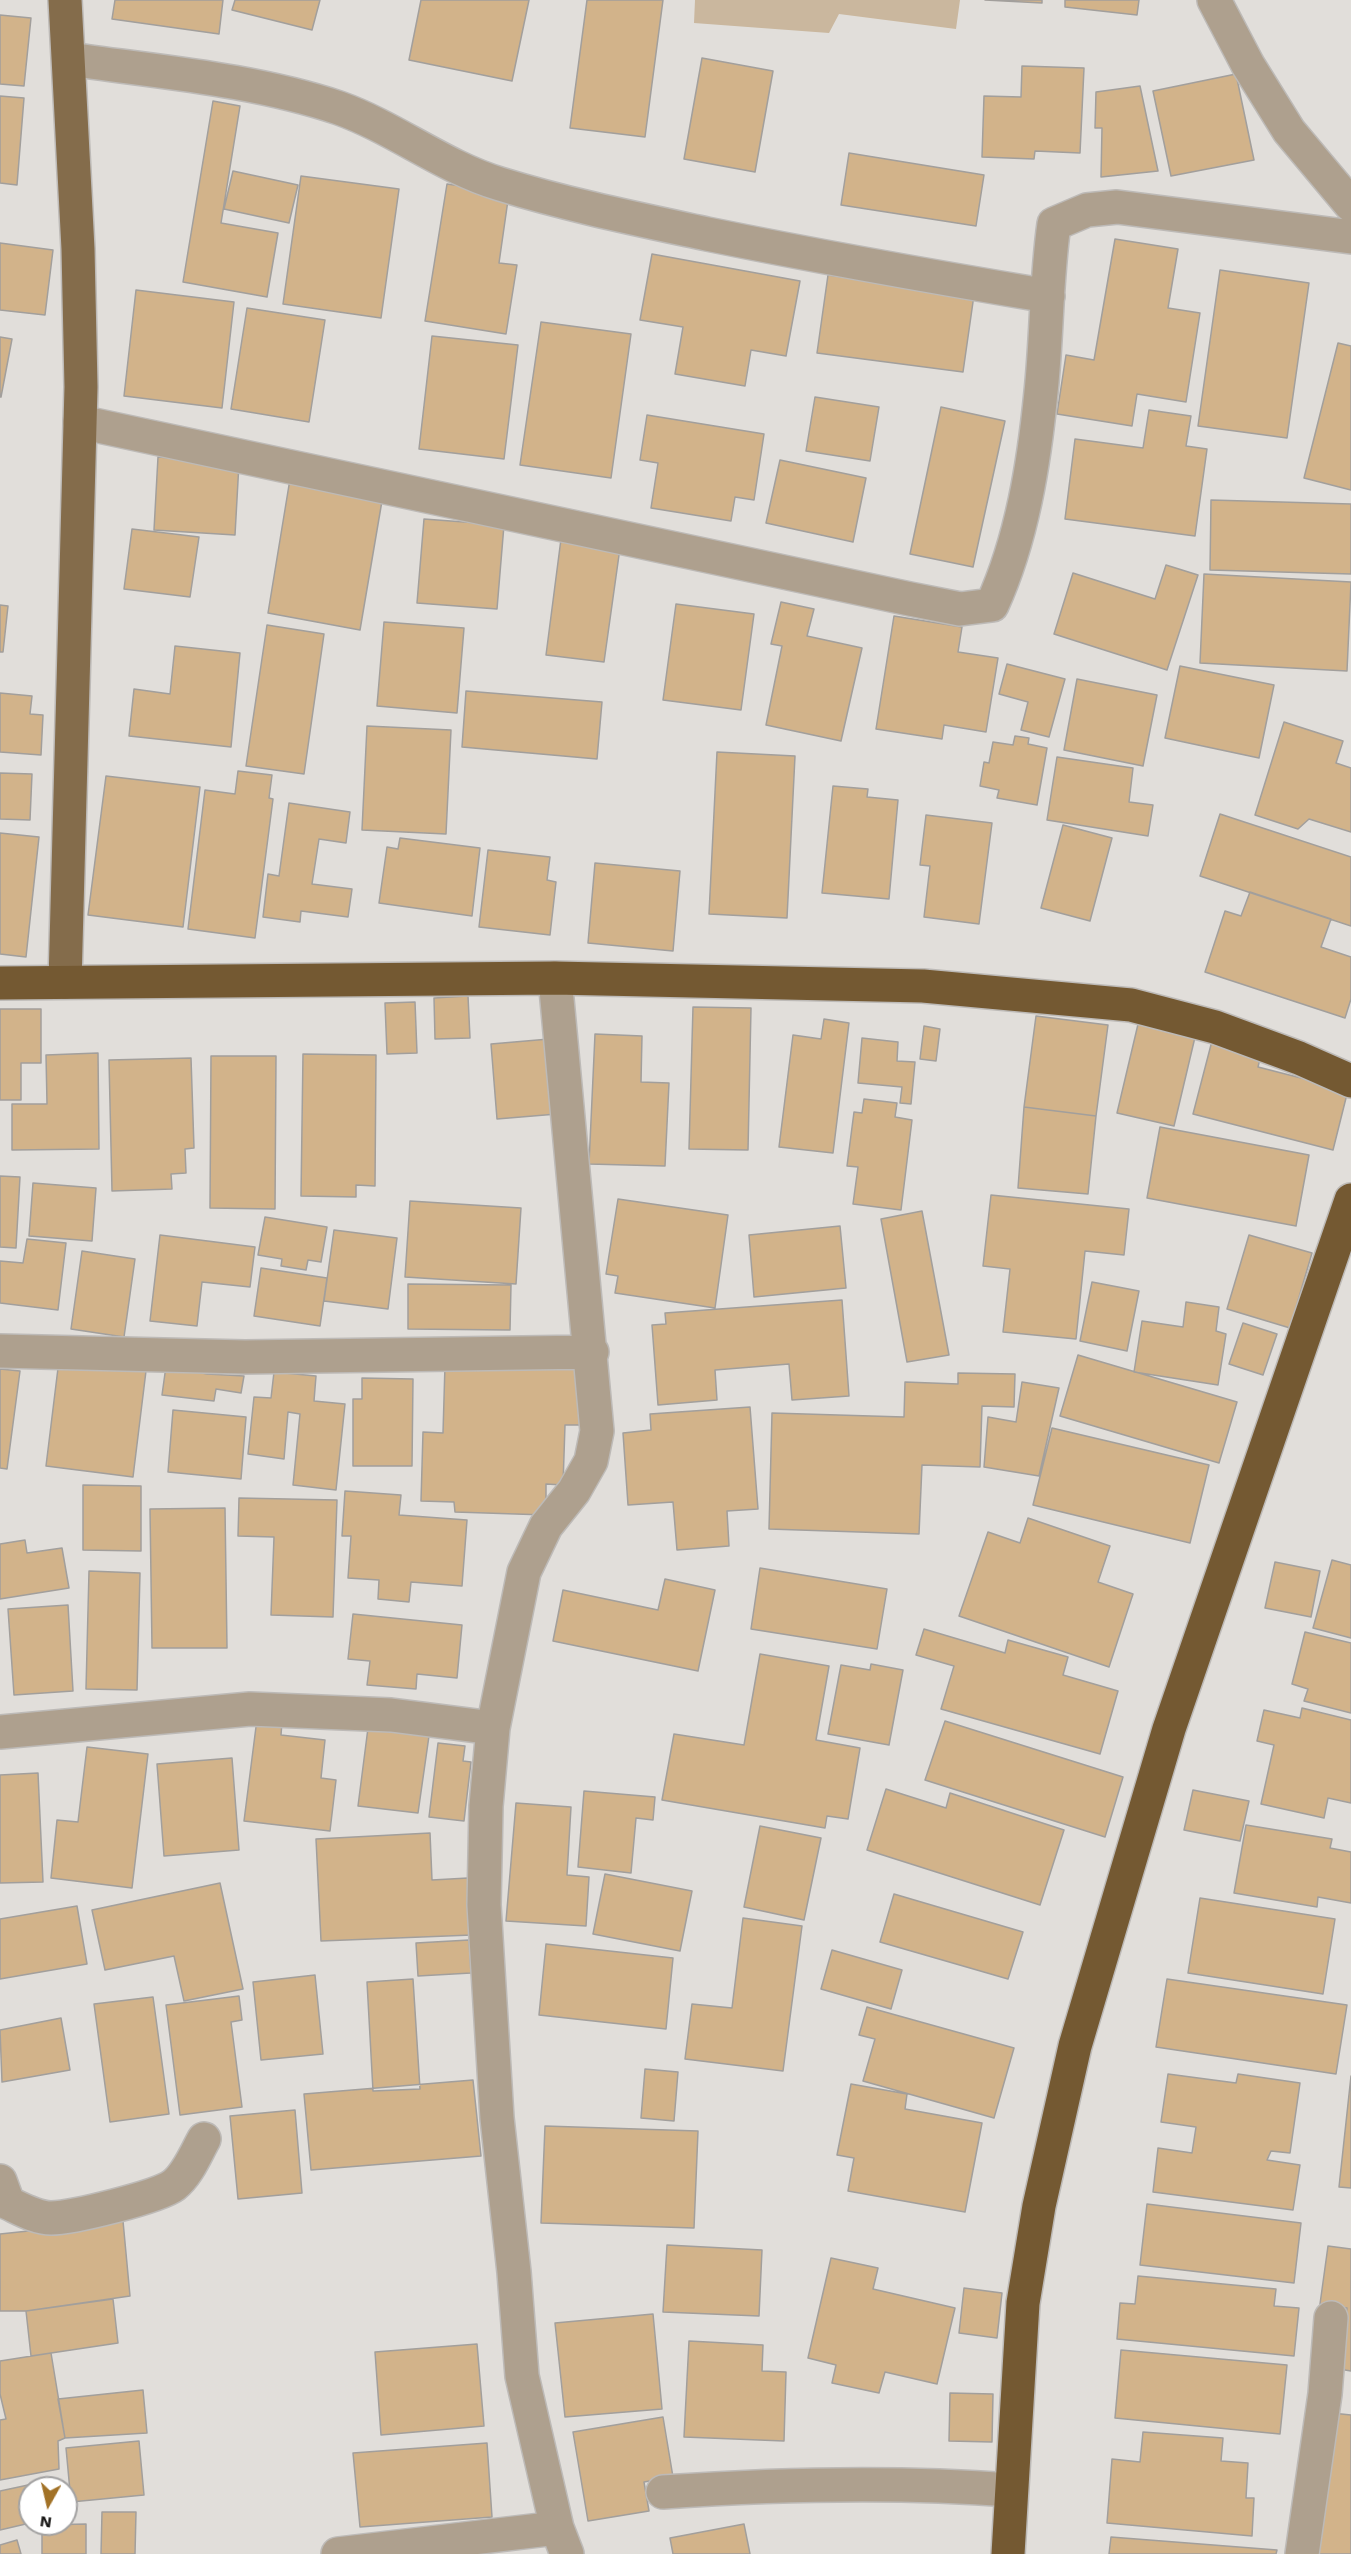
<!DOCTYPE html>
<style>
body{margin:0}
#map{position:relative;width:1351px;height:2554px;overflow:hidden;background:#e1deda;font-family:"Work Sans",sans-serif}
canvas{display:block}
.north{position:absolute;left:18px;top:2476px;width:60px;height:60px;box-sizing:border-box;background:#fff;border:2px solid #a3a2a2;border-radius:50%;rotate:188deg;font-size:16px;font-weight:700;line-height:24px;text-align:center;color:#181716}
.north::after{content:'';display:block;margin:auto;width:21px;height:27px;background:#a27227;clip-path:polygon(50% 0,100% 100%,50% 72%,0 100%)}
</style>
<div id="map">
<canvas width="1351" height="2554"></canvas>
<div class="north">N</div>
</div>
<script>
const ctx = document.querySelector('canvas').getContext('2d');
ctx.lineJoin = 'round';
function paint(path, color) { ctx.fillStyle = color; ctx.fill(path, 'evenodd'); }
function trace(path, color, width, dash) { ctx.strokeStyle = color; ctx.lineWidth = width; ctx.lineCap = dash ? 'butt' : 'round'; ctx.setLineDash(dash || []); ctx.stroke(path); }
paint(new Path2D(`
 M695,0H960L956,29L839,14L829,33L694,23Z`), '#cab79e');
const building = new Path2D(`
 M115,0H223L219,34L112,19Z
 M235,0H320L312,30L232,10Z
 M421,0H529L512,81L409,60Z
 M587,0H663L645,137L570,128Z
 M985,0H1042V3Z
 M1065,0H1139L1137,15L1065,7Z
 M0,15L31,18L24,86L0,84Z
 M702,58L773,71L755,172L684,159Z
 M1022,66L1084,68L1080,153L1035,151L1034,159L982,157L984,96L1021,97Z
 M1236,74L1254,160L1171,176L1153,91Z
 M1140,86L1158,171L1101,177L1102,128H1095L1096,92Z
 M0,96L24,98L17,185L0,183Z
 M213,101L240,106L221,223L278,233L267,297L183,282Z
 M849,153L984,175L976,226L841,205Z
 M233,171L298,185L289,223L224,209Z
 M301,176L399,189L381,318L283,304Z
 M447,184L509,193L499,263L517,265L506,334L425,321Z
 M1115,239L1178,249L1168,308L1200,313L1186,402L1137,394L1132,426L1057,414L1066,355L1094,360Z
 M0,243L53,250L45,315L0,310Z
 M652,254L800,281L786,356L751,350L745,386L675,374L683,327L640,320Z
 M1220,270L1309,283L1287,438L1198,426Z
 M828,275L974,295L963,372L817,353Z
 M136,290L234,302L222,408L124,396Z
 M247,308L325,320L309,422L231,409Z
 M541,322L631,334L611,478L520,465Z
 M432,336L518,345L504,459L419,449Z
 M0,337L12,339L1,397H0Z
 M1338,343L1351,346V490L1304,478Z
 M815,397L879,407L870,461L806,451Z
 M941,407L1005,421L973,567L910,554Z
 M1149,410L1191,416L1186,446L1207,449L1195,536L1065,519L1075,439L1143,448Z
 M647,415L764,434L754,500L735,497L731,521L651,508L658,463L640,460Z
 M158,457L239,463L235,535L154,530Z
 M780,460L866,478L853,542L766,523Z
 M290,479L383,495L360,630L268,613Z
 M1211,500L1351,504V574L1210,570Z
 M424,519L504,525L497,609L417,603Z
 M132,529L199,537L190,597L124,589Z
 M561,539L620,548L604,662L546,655Z
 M1166,565L1198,575L1167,670L1054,634L1073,573L1155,599Z
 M1204,574L1351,582L1347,671L1200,663Z
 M781,602L814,609L807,636L862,648L841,741L766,725L782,646L771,644Z
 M676,604L754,614L741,710L663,700Z
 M0,605L8,606L3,652H0Z
 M894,616L962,627L958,652L998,658L986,732L944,725L942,739L876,729Z
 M384,622L464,628L457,713L377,706Z
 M267,625L324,634L304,774L246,766Z
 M175,646L240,653L231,747L129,736L134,689L170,694Z
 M1007,664L1065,679L1049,737L1021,730L1028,702L999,694Z
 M1180,666L1274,685L1259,758L1165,738Z
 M1077,679L1157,695L1143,766L1064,750Z
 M466,691L602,702L597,759L462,747Z
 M0,693L32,696L30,714L43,715L41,755L0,752Z
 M1284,722L1343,741L1336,763L1351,768V832L1309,819L1298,829L1255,815Z
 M367,726L451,730L446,834L362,830Z
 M1015,736L1029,738L1028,744L1047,748L1037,805L997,798L999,790L980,786L984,762L989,763L993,742L1013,745Z
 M717,752L795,756L787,918L709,914Z
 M1057,757L1133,768L1129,802L1153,805L1148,836L1047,820Z
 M238,771L272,775L269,798L273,799L255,938L188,929L205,790L235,794Z
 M0,773L32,774L30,820L0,819Z
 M106,776L200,787L183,927L88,915Z
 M833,786L868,789L867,797L898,800L889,899L822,893Z
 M289,803L350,812L346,843L319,839L312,884L352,889L348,917L301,911L300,922L263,917L268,874L279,876Z
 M1220,814L1351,857V926L1200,876Z
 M926,815L992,823L979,924L924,917L930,866L920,865Z
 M1063,825L1112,838L1090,921L1041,908Z
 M0,833L39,837L26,957L0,954Z
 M400,838L480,848L472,916L379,903L387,847L398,849Z
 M488,850L550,857L547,880L556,882L550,935L479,927Z
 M595,863L680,871L673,951L588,943Z
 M1250,892L1331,919L1321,947L1351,957V999L1345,1018L1205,972L1225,911L1241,916Z
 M468,996L470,1038L435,1039L434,998Z
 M415,1002L417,1053L387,1054L385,1003Z
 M693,1007L751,1008L748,1150L689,1149Z
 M0,1009H41V1063H21V1100H0Z
 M1036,1016L1108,1025L1096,1116L1024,1107Z
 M824,1019L849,1023L833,1153L779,1147L793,1035L821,1039Z
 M1139,1020L1196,1033L1174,1126L1117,1113Z
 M924,1026L940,1029L936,1061L920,1059Z
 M595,1034L642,1036L641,1082L669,1083L665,1166L589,1164Z
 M1213,1037L1262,1050L1258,1067L1348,1090L1333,1150L1193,1114Z
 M862,1038L898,1042L897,1061L915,1062L911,1104L900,1103L902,1087L858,1083Z
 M549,1039L557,1114L497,1119L491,1044Z
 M98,1053L99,1149L12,1150V1104H47L46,1055Z
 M303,1054L376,1055L375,1186L356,1185V1197L301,1196Z
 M211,1056H276L275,1209L210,1208Z
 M191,1058L194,1148L185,1149L186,1173L171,1174L172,1189L112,1191L109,1060Z
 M864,1099L897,1103L895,1117L912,1120L901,1210L853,1204L858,1167L847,1166L854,1112L862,1113Z
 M1024,1107L1096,1116L1088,1194L1018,1188Z
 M1160,1127L1309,1155L1296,1226L1147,1198Z
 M0,1176L20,1177L16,1248L0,1247Z
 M33,1183L96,1188L92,1241L29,1236Z
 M991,1195L1129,1209L1124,1255L1085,1251L1076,1339L1003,1332L1010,1269L983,1266Z
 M618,1199L728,1215L715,1308L615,1293L618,1276L606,1274Z
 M410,1201L521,1208L516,1284L405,1277Z
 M922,1211L949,1355L907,1362L881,1219Z
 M265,1217L327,1227L321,1262L308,1260L306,1270L281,1266L282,1259L258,1255Z
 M840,1226L846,1288L754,1297L749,1235Z
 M334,1230L397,1238L388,1309L324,1301Z
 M160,1235L255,1247L250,1287L202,1282L197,1326L150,1321Z
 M1249,1235L1312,1253L1290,1328L1227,1309Z
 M27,1239L66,1243L58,1310L0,1303V1261L23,1263Z
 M82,1251L135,1259L124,1337L71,1329Z
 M261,1268L327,1278L320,1326L254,1316Z
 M1092,1282L1139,1291L1127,1351L1080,1341Z
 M408,1284L511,1285L510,1330L408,1329Z
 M842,1300L849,1396L792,1400L789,1364L715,1370L717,1400L658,1405L652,1325L666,1324L665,1313Z
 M1186,1302L1219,1307L1216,1331L1226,1334L1218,1385L1134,1372L1142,1321L1183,1327Z
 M1243,1323L1277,1334L1263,1375L1229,1364Z
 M1078,1355L1237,1402L1219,1463L1060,1416Z
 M59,1360L146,1371L133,1477L46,1466Z
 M445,1365L582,1369L581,1425H565L563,1485L546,1484V1515L455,1512L454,1502L421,1501L423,1432L443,1433Z
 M166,1366L207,1374L244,1376L241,1393L216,1389L214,1401L162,1395Z
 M0,1369L20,1371L7,1469L0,1468Z
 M274,1372L316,1376L314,1401L345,1404L336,1490L293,1485L300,1414L288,1412L284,1459L248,1454L254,1397L271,1398Z
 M958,1373L1015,1374L1014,1407L982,1406L980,1467L922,1465L919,1534L769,1529L772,1413L904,1417L905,1382L958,1384Z
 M362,1378L413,1379L412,1466H353V1399H362Z
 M1022,1382L1059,1388L1039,1476L984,1467L988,1417L1016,1422Z
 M750,1407L758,1509L727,1511L729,1546L677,1550L673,1502L628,1505L623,1433L651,1430L650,1414Z
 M173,1410L246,1417L241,1479L168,1472Z
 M1052,1428L1209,1465L1190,1543L1033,1505Z
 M83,1485L141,1486V1551L83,1550Z
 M345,1491L401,1495L399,1515L467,1520L462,1586L411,1582L409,1602L378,1599L379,1580L348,1578L351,1536H342Z
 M239,1498L337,1500L333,1617L271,1615L274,1537L238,1536Z
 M225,1508L227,1648H152L150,1509Z
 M1028,1518L1110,1546L1098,1582L1133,1594L1109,1667L959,1616L988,1532L1020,1543Z
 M25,1540L27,1553L62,1548L69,1588L0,1599V1544Z
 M1332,1560L1351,1565V1638L1313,1628Z
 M1275,1562L1320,1571L1311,1617L1265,1608Z
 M760,1568L887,1589L877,1649L751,1629Z
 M89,1571L140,1573L137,1690L86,1689Z
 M665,1579L715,1590L698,1671L553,1641L563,1590L658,1610Z
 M68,1605L73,1691L14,1695L8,1609Z
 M353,1614L462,1625L457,1678L417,1674L416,1689L367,1685L370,1661L348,1659Z
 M924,1629L1005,1653L1008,1640L1068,1657L1063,1675L1118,1691L1100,1754L941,1709L954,1666L916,1655Z
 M1305,1632L1351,1643V1713L1304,1701L1308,1689L1292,1684Z
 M760,1654L829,1666L816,1740L860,1748L848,1819L827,1816L825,1828L662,1800L674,1734L744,1745Z
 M871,1664L903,1670L889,1745L828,1734L841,1665L870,1670Z
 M1302,1708L1351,1720V1803L1328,1798L1324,1818L1261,1804L1274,1745L1257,1741L1264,1710L1300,1718Z
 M257,1719L282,1722L281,1735L325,1740L321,1778L336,1780L330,1831L244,1821Z
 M945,1721L1123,1777L1105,1837L925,1780Z
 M368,1728L429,1736L418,1813L358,1806Z
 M438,1743L465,1746L463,1761L471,1762L464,1821L429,1817Z
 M87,1747L148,1754L132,1888L51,1878L57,1820L78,1822Z
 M232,1758L239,1850L164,1856L157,1764Z
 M38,1773L43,1882L0,1883V1775Z
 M886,1789L946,1808L950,1793L1064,1830L1040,1905L867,1850Z
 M1193,1790L1249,1801L1240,1841L1184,1830Z
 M584,1791L655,1797L653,1820L636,1818L631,1873L578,1867Z
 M516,1803L571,1807L567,1875L589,1877L586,1926L506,1921Z
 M1246,1825L1332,1839L1330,1848L1351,1852V1903L1318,1897L1317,1907L1234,1893Z
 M760,1826L821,1838L804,1920L744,1907Z
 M430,1833L432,1880L468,1878L472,1935L321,1941L316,1839Z
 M605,1874L692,1891L680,1951L593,1934Z
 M220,1883L243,1989L184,2001L174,1956L105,1970L92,1910Z
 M894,1894L1023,1932L1008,1979L880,1942Z
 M1200,1898L1335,1919L1323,1994L1188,1973Z
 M77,1906L87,1964L0,1979V1919Z
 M743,1918L802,1926L783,2071L685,2059L692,2004L732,2008Z
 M469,1940L471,1973L418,1976L416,1943Z
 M546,1944L673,1958L666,2029L539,2015Z
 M832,1950L902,1970L891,2009L821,1989Z
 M315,1975L323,2054L261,2060L253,1982Z
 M413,1979L420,2089L373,2091L367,1982Z
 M1167,1979L1347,2005L1336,2074L1156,2047Z
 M239,1996L242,2020L231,2022L242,2107L180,2115L166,2005Z
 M153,1997L169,2114L110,2122L94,2004Z
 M867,2007L1014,2048L994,2118L863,2081L875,2039L859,2035Z
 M61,2018L70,2070L2,2082L0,2030Z
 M645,2069L678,2072L674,2121L641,2118Z
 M1168,2074L1236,2083L1238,2074L1300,2083L1290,2153L1271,2151L1267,2160L1300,2165L1293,2210L1153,2192L1158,2148L1192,2153L1196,2127L1161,2122Z
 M1351,2076V2188L1339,2187Z
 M473,2080L481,2156L311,2170L304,2094Z
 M851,2084L907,2094L905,2109L982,2123L965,2212L848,2191L854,2158L837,2155Z
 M295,2110L302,2193L238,2199L230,2116Z
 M545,2126L698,2131L694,2228L541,2223Z
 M1147,2204L1301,2223L1294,2283L1140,2265Z
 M123,2221L130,2296L26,2311H0V2234Z
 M667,2245L762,2250L759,2316L663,2312Z
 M1328,2246L1351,2249V2371L1339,2369L1347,2308L1320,2304Z
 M831,2258L878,2268L873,2289L955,2308L937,2384L885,2372L879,2393L832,2383L836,2365L808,2358Z
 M1138,2276L1276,2289L1274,2306L1299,2308L1294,2356L1117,2339L1120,2303L1135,2304Z
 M964,2288L1002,2293L997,2338L959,2333Z
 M113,2299L118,2343L31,2356L26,2311Z
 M653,2314L662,2409L565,2417L555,2323Z
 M689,2341L763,2345L762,2371L786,2372L784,2441L684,2437Z
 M477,2344L484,2426L381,2435L375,2352Z
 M1121,2350L1287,2365L1280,2434L1115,2418Z
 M51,2353L65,2438L58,2441L59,2469L0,2480V2420L6,2419L0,2394V2361Z
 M143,2390L147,2433L65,2438L58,2399Z
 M950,2393L993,2394L992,2442L949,2441Z
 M1332,2413L1351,2415V2554H1316Z
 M663,2417L673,2477L644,2482L649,2511L588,2521L573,2432Z
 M1143,2432L1223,2438L1221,2461L1248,2463L1246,2498H1254L1252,2536L1107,2523L1112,2459L1140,2462Z
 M139,2441L144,2495L71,2502L66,2448Z
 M487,2443L492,2517L360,2527L353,2453Z
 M42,2482L43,2488H30V2523L0,2530V2491Z
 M102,2512H136L135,2554H101Z
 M86,2524V2554H42V2525Z
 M744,2524L750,2554H673L670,2538Z
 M1111,2537L1277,2550L1276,2554H1109Z
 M17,2540L21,2554H0V2545Z`);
paint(building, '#d2b38a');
trace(building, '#a29f9c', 1.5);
const minor = new Path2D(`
 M1214,0L1248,65L1289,131L1351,205
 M69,59C158,72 252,79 339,108C395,128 443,167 500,184C568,205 637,219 707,234C820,257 934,277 1048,296
 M80,422L910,599L960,609L992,605C1022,539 1034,464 1041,392C1047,336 1046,280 1054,224L1087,210L1117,207L1351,237
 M555,978L597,1431L591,1461L574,1491L546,1526L524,1572L493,1728L486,1806L484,1905L497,2118L514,2272L522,2376L557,2528L567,2554
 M0,1351L245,1357L592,1352
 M0,1732L250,1709L391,1715L493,1728
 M0,2181L8,2203C21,2209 36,2218 51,2218C72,2218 158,2197 174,2185C188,2174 196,2153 204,2139
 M663,2492C779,2484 894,2481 1011,2490
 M338,2554L557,2528
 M1302,2554L1325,2394L1331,2318`);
const major = new Path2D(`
 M65,0L78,249L81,387L65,982`);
const highway = new Path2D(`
 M0,983L555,978L923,986L1131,1005L1215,1027L1299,1058L1351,1081
 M1008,2554L1023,2303L1039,2206L1075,2046L1169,1729L1351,1200`);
trace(minor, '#bdbab7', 36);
trace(major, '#bdbab7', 36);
trace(highway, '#bdbab7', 36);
trace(minor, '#aea08e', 33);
trace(major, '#846c4b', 33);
trace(highway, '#745932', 33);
</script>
